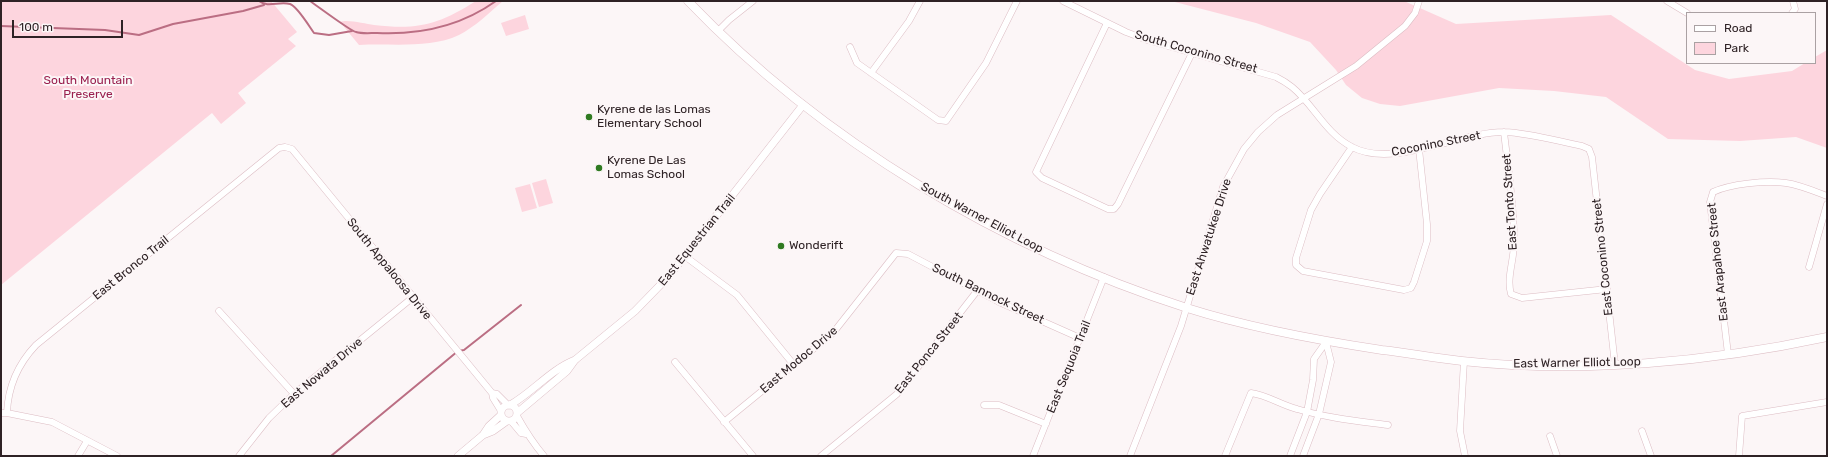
<!DOCTYPE html>
<style>
body{margin:0}
#map{position:relative;width:1828px;height:457px;overflow:hidden;background:#fcf6f7;font-family:Rubik,sans-serif}
canvas{display:block}
.frame{position:absolute;inset:0;border:2px solid #2e2225;pointer-events:none}
.legend{position:absolute;left:1686px;top:12px;width:130px;height:52px;box-sizing:border-box;background:#fcf6f7;border:1px solid #aaa1a3;margin:0;padding:5px 7px;list-style:none;font-size:12px;color:#2e2225}
.legend li{display:flex;align-items:center;gap:8px;height:20px}
.legend b{width:20px;border:1px solid #aaa1a3}
.scale{position:absolute;left:12px;top:20px;width:111px;height:18px;box-sizing:border-box;border:2px solid #2e2225;border-top:0;padding-left:5px;font-size:12px;line-height:14px;white-space:nowrap;color:#2e2225;-webkit-text-stroke:3px #fcf6f7;paint-order:stroke}
</style>
<div id="map">
<canvas width="1828" height="457"></canvas>
<div class="frame"></div>
<ul class="legend">
<li><b style="height:5px;background:#fff"></b>Road</li>
<li><b style="height:11px;background:#fdd5de"></b>Park</li>
</ul>
<div class="scale">100 m</div>
</div>
<script>
const ctx = document.querySelector('canvas').getContext('2d');
ctx.lineJoin = 'round';
function paint(path, color) { ctx.fillStyle = color; ctx.fill(path, 'evenodd'); }
function trace(path, color, width, dash) { ctx.strokeStyle = color; ctx.lineWidth = width; ctx.lineCap = dash ? 'butt' : 'round'; ctx.setLineDash(dash || []); ctx.stroke(path); }
function write(font, color, halo, rows, align = 'center') {
  ctx.font = font + ' Rubik,sans-serif'; ctx.lineWidth = 4; ctx.setLineDash([]); ctx.textBaseline = 'middle'; ctx.strokeStyle = halo; ctx.fillStyle = color; for (const [text, x, y, turn = 0] of rows) {
    ctx.save(); ctx.translate(x, y); ctx.rotate((+turn || 0) * Math.PI / 180); ctx.textAlign = isNaN(turn) ? turn : align; if (halo) ctx.strokeText(text, 0, 0); ctx.fillText(text, 0, 0); ctx.restore();
  }
}
paint(new Path2D(`
 M1,1H271L297,32L288,39L296,46L238,93L246,103L221,124L212,113L1,285Z
 M476,1H503C490,12 475,27 459,35C429,49 392,43 359,45L340,22C348,19 365,24 374,25C418,30 438,25 476,1Z
 M1171,1H1404L1456,24L1611,15L1695,70L1729,79L1792,71L1805,63H1815V57L1827,50V148L1796,137L1740,141L1668,139L1606,97L1554,91L1499,88L1400,106L1380,104L1362,98L1346,85L1336,70L1310,42L1256,23Z
 M525,15L529,29L506,36L501,23Z
 M546,179L553,203L539,207L532,183Z
 M530,184L537,208L522,212L515,188Z`), '#fdd5de');
trace(new Path2D(`
 M259,1C268,8 279,1 290,4C297,6 309,26 314,33L329,35L352,31
 M310,1C316,5 352,32 356,32C362,34 370,33 377,33C420,35 461,26 496,1
 M1,26L105,30L139,35L173,24L243,11L264,5
 M331,456L458,351L464,350L521,305`), '#bb6e83', 2);
const minor = new Path2D(`
 M1063,1L1126,32L1147,40L1276,77C1282,80 1287,83 1292,87C1314,105 1325,133 1352,147C1393,169 1459,132 1504,132C1530,133 1557,141 1582,146L1589,149L1592,157L1615,365
 M1667,1L1687,13
 M1792,13L1795,9L1793,1
 M1107,23L1036,172L1042,178L1108,209H1114L1118,204L1192,53
 M718,31L729,20L753,1
 M850,47L857,63L938,120L946,121L986,63L1017,1
 M871,73L909,21L920,1
 M1504,132C1508,168 1514,204 1514,240C1515,258 1506,277 1511,294L1522,298L1607,289
 M1352,147L1320,194L1311,210L1296,258V265L1303,271L1404,290L1411,288L1414,282L1427,241V224L1419,149
 M686,257L737,295L794,365
 M1809,267L1827,204
 M219,311L294,394
 M1728,354L1710,202L1713,192C1730,184 1766,180 1786,183C1800,185 1814,191 1827,196
 M1464,361L1460,431L1465,456
 M675,362L753,456
 M492,393L493,398L501,411
 M984,405H999L1046,424
 M1,413H7L52,422L117,456
 M7,413C8,386 18,364 36,345L279,148L285,147L292,149L492,393L497,394L508,405
 M517,416C526,432 532,442 544,456
 M511,421L521,433L526,434
 M724,422L833,333L896,253L908,254L999,302L1080,338
 M1642,431L1651,456
 M1550,436L1557,456
 M78,456L87,441
 M239,456L269,418L294,394L412,298
 M821,456L897,394L977,291
 M1033,456L1104,277
 M1130,456L1181,326L1223,187L1244,149L1258,132L1277,115L1356,66L1405,26L1415,13L1419,1
 M1225,456L1251,393C1267,395 1281,405 1297,409C1327,418 1358,421 1388,425
 M1290,456L1307,412L1313,380L1314,359L1326,342
 M1303,456L1319,414L1331,362L1326,342
 M1739,456L1742,416L1827,402`);
const tertiary = new Path2D(`
 M501 413a8 8 0 1 1 16 0a8 8 0 1 1-16 0Z
 M510,405C533,392 550,370 575,360
 M517,413L567,371L575,360L635,311L669,276L803,105
 M483,435L493,431L507,421
 M458,456L483,435L489,426L501,415`);
const secondary = new Path2D(`
 M688,1C822,141 1003,249 1187,308C1250,328 1316,340 1382,350C1408,353 1435,358 1462,361C1581,374 1711,362 1827,337`);
trace(minor, '#dcbcc3', 7);
trace(tertiary, '#dcbcc3', 8);
trace(secondary, '#dcbcc3', 9);
trace(minor, '#fff', 6);
trace(tertiary, '#fff', 7);
trace(secondary, '#fff', 8);
for (const [x, y, r, color] of [
 [589,117,4,"#2f7a21"],
 [599,168,4,"#2f7a21"],
 [781,246,4,"#2f7a21"]
]) { const dot = new Path2D(); dot.arc(x, y, r, 0, 2 * Math.PI); ctx.fillStyle = color; ctx.fill(dot); trace(dot, '#fcf6f7', 1.5); }
write('12px', '#2e2225', '#fcf6f7', [
 ["South Coconino Street",1196,52,16],
 ["Coconino Street",1436,144,-11],
 ["East Tonto Street",1510,202,-94],
 ["South Warner Elliot Loop",982,218,28],
 ["East Ahwatukee Drive",1209,237,-72],
 ["East Equestrian Trail",697,240,-51],
 ["East Coconino Street",1603,257,-96],
 ["East Arapahoe Street",1718,262,-96],
 ["East Bronco Trail",131,268,-39],
 ["South Appaloosa Drive",389,269,51],
 ["South Bannock Street",988,294,26],
 ["East Ponca Street",929,353,-51],
 ["East Modoc Drive",799,360,-40],
 ["East Warner Elliot Loop",1577,363,-1],
 ["East Sequoia Trail",1069,367,-68],
 ["East Nowata Drive",322,373,-40]
]);
write('12px', '#991f4e', '#fcf6f7', [
 ["South Mountain",88,81],
 ["Preserve",88,95]
]);
write('12px', '#2e2225', '#fcf6f7', [
 ["Kyrene de las Lomas",597,110],
 ["Elementary School",597,124],
 ["Kyrene De Las",607,161],
 ["Lomas School",607,175],
 ["Wonderift",789,246]
], 'left');
</script>
